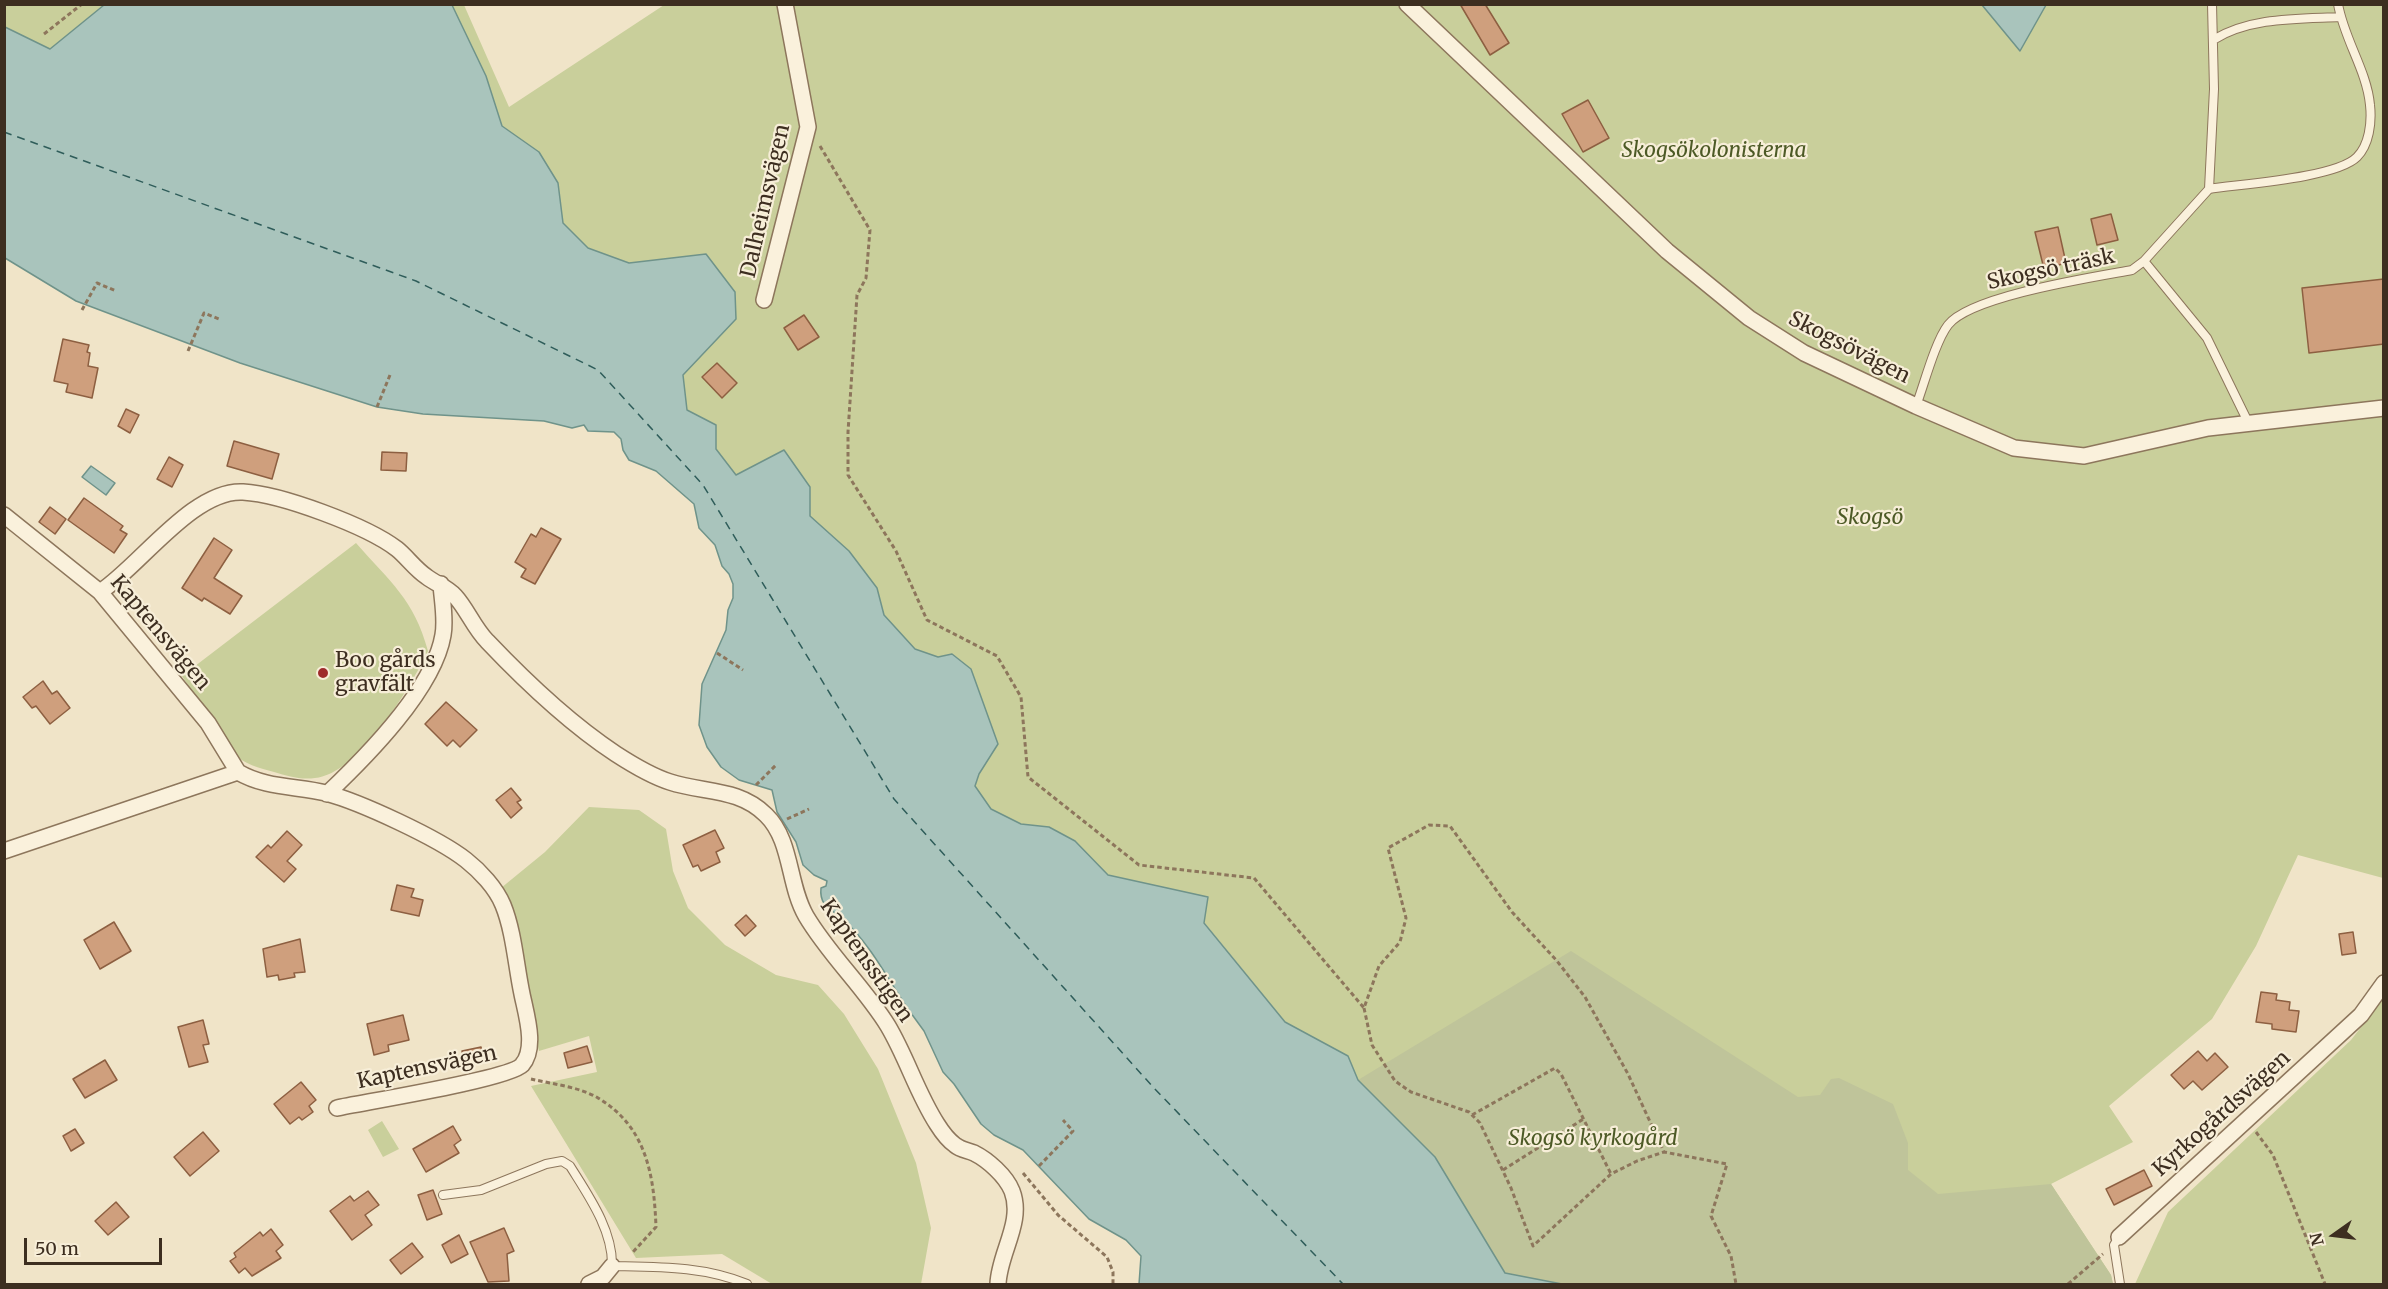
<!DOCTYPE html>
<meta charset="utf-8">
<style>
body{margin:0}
#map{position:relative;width:2388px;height:1289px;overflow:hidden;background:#f0e4c8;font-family:Merriweather,serif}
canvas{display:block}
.frame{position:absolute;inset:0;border:6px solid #3d2e20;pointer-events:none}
.north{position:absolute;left:2304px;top:1205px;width:60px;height:60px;-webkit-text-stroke:4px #f7eed8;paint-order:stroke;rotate:256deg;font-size:16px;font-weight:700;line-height:24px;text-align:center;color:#3d2e20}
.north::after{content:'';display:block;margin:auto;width:21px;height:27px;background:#3d2e20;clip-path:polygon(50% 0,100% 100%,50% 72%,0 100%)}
.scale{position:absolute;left:24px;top:1238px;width:138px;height:27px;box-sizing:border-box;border:3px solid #3d2e20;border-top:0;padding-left:8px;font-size:18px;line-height:21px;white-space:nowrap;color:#3d2e20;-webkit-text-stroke:4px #f7eed8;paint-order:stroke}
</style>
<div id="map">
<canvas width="2388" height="1289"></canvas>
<div class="frame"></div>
<div class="north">N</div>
<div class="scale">50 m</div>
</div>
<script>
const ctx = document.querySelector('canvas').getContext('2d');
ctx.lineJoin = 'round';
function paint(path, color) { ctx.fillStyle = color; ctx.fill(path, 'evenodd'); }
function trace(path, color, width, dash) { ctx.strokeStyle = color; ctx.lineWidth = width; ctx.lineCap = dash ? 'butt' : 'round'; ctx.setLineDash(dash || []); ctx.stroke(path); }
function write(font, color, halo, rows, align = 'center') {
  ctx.font = font + ' Merriweather,serif'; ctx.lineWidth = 4.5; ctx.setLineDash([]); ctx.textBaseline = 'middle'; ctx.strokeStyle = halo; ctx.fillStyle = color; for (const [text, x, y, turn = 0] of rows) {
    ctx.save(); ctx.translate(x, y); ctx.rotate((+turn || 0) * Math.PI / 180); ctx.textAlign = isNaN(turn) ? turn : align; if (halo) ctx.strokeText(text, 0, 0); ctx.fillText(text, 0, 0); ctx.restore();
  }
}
paint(new Path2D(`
 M5,5H464L509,107L664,5H2383V878L2298,855L2256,946L2212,1019L2109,1106L2133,1142L2051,1184L2111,1275L2113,1284H1562L1505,1273L1435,1157L1358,1080L1348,1056L1285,1022L1204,922L1098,1025L644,417L5,148Z
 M356,543C390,582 414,599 428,651C410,688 359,774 315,778C300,780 288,776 274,772C260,768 243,764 233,753C213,730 199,701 182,676Z
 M589,807L639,810L666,829L673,871L688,908L725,945L776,975L818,985L844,1014L878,1069L916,1163L931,1228L921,1284H772L722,1254L636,1258L531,1086L597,1072L589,1036L539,1051L501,888L545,852Z
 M2383,999V1284H2135L2168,1212L2351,1040Z
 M382,1121L399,1149L383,1157L368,1130Z`), '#c9cf9b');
paint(new Path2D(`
 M1571,951L1798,1097L1820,1095L1831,1079L1839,1078L1893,1104L1908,1143V1170L1938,1194L2051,1184L2111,1275L2113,1284H1562L1505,1273L1435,1157L1358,1080Z`), '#bfc49a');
const water = new Path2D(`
 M104,5H452L486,76L502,126L539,152L558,183L563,223L588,248L629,263L706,254L735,292L736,319L683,375L687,410L716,425V449L736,475L784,450L810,487V516L849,551L877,588L884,615L915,649L938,657L952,654L971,669L998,744L979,774L975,786L991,809L1021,824L1049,827L1075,841L1108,875L1208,897L1204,923L1285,1022L1348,1056L1358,1080L1435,1157L1505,1273L1562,1284H1139L1141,1256L1126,1240L1089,1219L1023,1150L994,1135L981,1124L954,1084L943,1072L924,1031L908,1009C888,979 870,944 843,919C831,909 819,906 821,888L826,886L827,881L814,875L803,865L796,842L777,812L772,790L739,780L721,767L707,747L699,725L702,684L726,630L728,610L733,598V584L729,574L722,566L715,545L699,528L694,504L656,471L629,460L623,450L621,439L614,432L588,431L584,425L572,428L544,421L423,414L377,407L240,363L76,301L5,258V27L50,49Z
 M1982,5H2046L2020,51Z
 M91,466L115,483L106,495L82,477Z`);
paint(water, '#a9c4bc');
trace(water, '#6f938a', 1.5);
trace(new Path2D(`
 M4,132L416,281L598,370L703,485L894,799L1153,1087L1343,1284`), '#2f5d5a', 1.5, [8, 6]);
const building = new Path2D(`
 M1460,4H1485L1509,43L1490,55Z
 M1588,100L1609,138L1583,152L1562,114Z
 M2111,214L2118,240L2097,245L2091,219Z
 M2058,227L2066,263L2044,269L2035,232Z
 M2384,279V344L2309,353L2302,288Z
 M804,315L819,337L798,350L784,328Z
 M63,339L89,345L87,352L90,353L88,366L98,368L92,398L66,392L68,384L54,381Z
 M717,363L737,383L722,398L702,377Z
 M126,409L139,415L130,433L118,426Z
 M234,441L279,454L272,479L227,466Z
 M382,452L407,453L406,471L381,470Z
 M169,457L183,465L172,487L157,479Z
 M84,498L123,526L120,530L127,534L114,553L68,520Z
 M50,507L66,519L55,534L39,522Z
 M541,528L561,539L535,584L521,577L526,569L515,562L531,534L536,537Z
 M214,538L232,550L214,578L242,596L230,614L204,598L202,601L182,588Z
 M43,681L52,694L57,691L70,708L50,724L36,706L32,708L23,697Z
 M446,702L477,730L460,747L453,740L447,746L425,724Z
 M511,788L521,800L517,802L522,808L511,818L496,800Z
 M715,830L724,848L716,852L720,862L701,871L698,865L693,867L683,845Z
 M287,831L302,845L287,861L296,869L284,882L256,857L268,845L271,848Z
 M397,885L414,889L411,897L423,900L419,916L391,910Z
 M746,915L756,926L745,936L735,925Z
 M114,922L131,951L100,969L84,940Z
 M2353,932L2356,953L2342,955L2339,934Z
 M300,939L305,972L294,973L295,977L279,980L278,975L267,977L263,949Z
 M2261,992L2277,994L2276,1000L2290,1002L2289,1010L2299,1011L2296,1032L2272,1029V1024L2256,1022Z
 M403,1015L409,1040L388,1045L389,1051L374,1055L367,1024Z
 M203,1020L209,1044L203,1045L208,1062L189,1067L178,1027Z
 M587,1046L592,1062L568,1068L564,1053Z
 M481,1047L484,1062L465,1066L462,1051Z
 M2198,1051L2207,1061L2215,1053L2228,1067L2202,1090L2193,1081L2184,1089L2171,1075Z
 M105,1060L117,1080L85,1098L73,1079Z
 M301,1082L316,1100L309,1106L313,1112L302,1120L299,1117L290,1124L274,1104Z
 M453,1126L461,1140L454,1145L459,1153L426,1172L413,1149Z
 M75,1129L84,1143L71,1151L63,1136Z
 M203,1132L219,1151L190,1176L174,1157Z
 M2144,1170L2152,1186L2114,1205L2106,1189Z
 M433,1190L442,1214L427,1220L418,1195Z
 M368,1191L379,1205L365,1215L372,1225L352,1240L330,1211L350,1196L354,1201Z
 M116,1202L129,1217L108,1235L95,1221Z
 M504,1228L514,1251L507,1254L509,1281L488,1282L470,1242Z
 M271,1229L283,1245L276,1251L281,1258L252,1276L245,1268L239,1273L230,1261L236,1257L234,1253L260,1232L263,1236Z
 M459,1235L468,1254L451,1263L442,1245Z
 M412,1243L423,1257L401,1274L390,1260Z`);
paint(building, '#cf9f7d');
trace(building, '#8d5f41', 1.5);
const lane = new Path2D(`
 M2212,4L2214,89L2209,189C2241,184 2336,178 2357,157C2369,145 2372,123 2370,105C2367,71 2344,39 2338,4
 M2213,40C2250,17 2298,19 2340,17
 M2144,261L2207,338L2248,422
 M1916,406C1924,385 1935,342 1948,325C1970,296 2094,277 2132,270L2144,261L2209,189
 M443,1195L481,1190L546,1164L562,1161L570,1166C588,1195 613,1230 612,1266C659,1267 703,1266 747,1284
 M2119,1237L2114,1245L2120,1284`);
const street = new Path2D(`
 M1407,4L1667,251L1749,318L1804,353L1916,406L2014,448L2084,456L2208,428L2384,408
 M764,300L808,127L785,4
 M4,515L100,592L208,723L238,772L4,851
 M100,592C140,566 193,489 243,492C281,494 367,526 397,549C407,557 415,569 427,577C436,584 447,587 455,596C467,609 474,628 487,641C525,681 569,723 616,754C633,765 651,776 670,782C704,793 739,788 766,815C792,840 788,885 806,916C829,955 864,987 888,1026C907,1058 917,1093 937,1124C942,1132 948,1140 955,1145C961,1150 967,1150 974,1153C988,1160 1006,1176 1012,1191C1024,1222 999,1253 998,1284
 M238,772C265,788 296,786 326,793C360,802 438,838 466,860C480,871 496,888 503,905C514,932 516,966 522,994C526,1014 537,1048 522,1065C509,1079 365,1102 337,1108
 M327,794C366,757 434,689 443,635C446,619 442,600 441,584
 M2119,1237L2361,1015L2384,983
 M589,1284L603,1277L612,1266`);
trace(lane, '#8d765c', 10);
trace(street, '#8d765c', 18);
trace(new Path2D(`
 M44,34L82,4
 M820,146L870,230L866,278L857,295L848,432V475L896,551L927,620L997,656L1021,697L1028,777L1139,865L1254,878L1364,1008L1379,966L1400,942L1406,918L1388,848L1429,825L1450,826L1512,912L1557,961L1585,997L1628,1074L1664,1152L1727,1164L1711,1216L1731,1256L1736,1284
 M82,310L97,283L116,291
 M188,351L204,313L219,319
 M377,407L390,375
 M717,653L743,670
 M756,785L776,765
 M787,819L809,809
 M1364,1008L1372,1045L1395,1081L1411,1092L1469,1112L1480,1123L1511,1188L1533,1246L1611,1174L1637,1161L1664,1152
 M531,1079C552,1084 580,1087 598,1098C647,1127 654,1176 656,1227L632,1253
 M1472,1115L1555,1068L1561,1074L1611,1174
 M2256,1132L2273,1155L2325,1284
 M1039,1166L1073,1131L1063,1120
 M1503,1170L1585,1118
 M1023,1173L1058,1215L1107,1257L1113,1272V1284
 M2068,1284L2103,1254`), '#8d765c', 3, [4.5, 3]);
trace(lane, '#faf1dc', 8);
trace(street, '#faf1dc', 15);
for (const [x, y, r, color] of [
 [323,673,6,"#9e2a2b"]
]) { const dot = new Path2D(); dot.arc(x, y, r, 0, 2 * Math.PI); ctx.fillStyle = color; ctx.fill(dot); trace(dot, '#f7eed8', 2); }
write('italic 21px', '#4d5a26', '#f7eed8', [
 ["Skogsökolonisterna",1714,151],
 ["Skogsö",1870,518],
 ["Skogsö kyrkogård",1593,1139]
]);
write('21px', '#3d2e20', '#f7eed8', [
 ["Dalheimsvägen",766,201,-77],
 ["Skogsö träsk",2051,270,-12],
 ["Skogsövägen",1849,348,27],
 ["Kaptensvägen",160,633,50],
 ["Kaptensstigen",866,961,55],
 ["Kaptensvägen",427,1068,-12],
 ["Kyrkogårdsvägen",2222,1114,-42]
]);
write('21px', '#3d2e20', '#f7eed8', [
 ["Boo gårds",335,661],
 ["gravfält",335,685]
], 'left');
</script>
